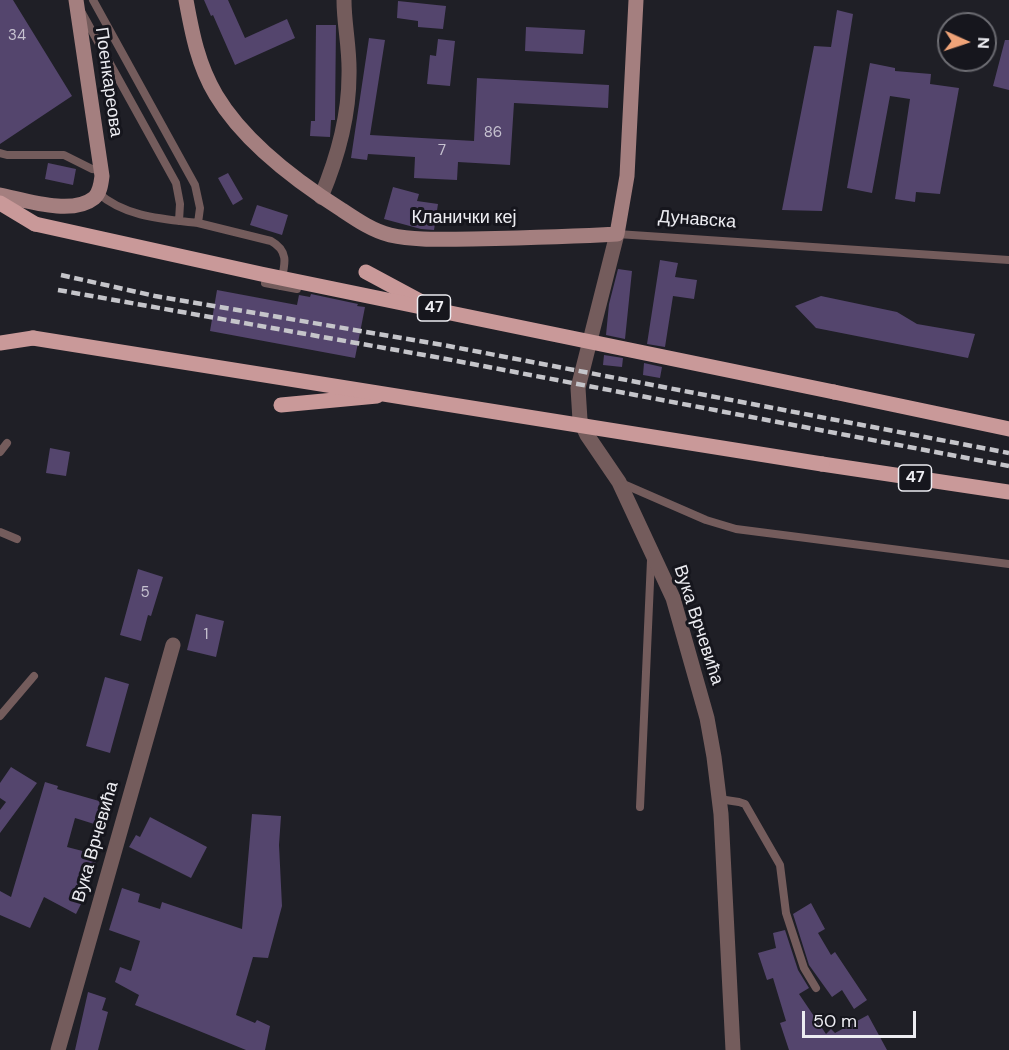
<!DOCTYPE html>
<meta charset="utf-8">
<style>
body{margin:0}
#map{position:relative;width:1009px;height:1050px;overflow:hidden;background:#1f1f26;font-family:"DM Sans",sans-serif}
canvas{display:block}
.north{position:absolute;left:937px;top:12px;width:60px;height:60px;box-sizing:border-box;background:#16161d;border:2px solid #6c6c72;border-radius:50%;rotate:93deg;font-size:16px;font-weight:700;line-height:24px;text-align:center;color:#ececf1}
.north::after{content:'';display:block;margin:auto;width:21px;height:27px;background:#efa378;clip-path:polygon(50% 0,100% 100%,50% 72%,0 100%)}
.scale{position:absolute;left:802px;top:1011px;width:114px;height:27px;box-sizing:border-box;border:3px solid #ececf1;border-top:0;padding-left:8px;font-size:18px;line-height:21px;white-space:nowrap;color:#ececf1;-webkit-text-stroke:4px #16161d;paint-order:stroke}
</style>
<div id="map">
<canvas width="1009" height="1050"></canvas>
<div class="north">N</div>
<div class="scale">50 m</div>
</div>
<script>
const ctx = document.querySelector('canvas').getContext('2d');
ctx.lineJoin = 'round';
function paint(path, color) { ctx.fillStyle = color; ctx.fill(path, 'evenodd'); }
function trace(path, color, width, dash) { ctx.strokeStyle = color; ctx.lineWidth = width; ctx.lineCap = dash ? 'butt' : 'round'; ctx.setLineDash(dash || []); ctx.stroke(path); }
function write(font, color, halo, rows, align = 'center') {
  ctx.font = font + ' "DM Sans",sans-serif'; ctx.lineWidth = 6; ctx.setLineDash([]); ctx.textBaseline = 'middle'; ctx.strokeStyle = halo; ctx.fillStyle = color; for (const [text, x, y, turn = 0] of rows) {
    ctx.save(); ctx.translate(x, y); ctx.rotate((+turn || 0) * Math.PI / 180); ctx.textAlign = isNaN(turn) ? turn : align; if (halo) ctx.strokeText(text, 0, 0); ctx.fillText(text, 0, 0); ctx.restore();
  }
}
paint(new Path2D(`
 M0,0H13L72,96L0,144Z
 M204,0H228L245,38L287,19L295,38L235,65L213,15L211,16Z
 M398,1L446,6L443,29L418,27V21L397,18Z
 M837,10L853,14L822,211L782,210L814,46L831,47Z
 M316,25H336L335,116V120H331L330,137L310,136L311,121H315Z
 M526,27L585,30L583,54L525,51Z
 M369,38L385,40L370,135L474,141L477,78L609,85L608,108L514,103L510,165L458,162L457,180L414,178L415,157L368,154L367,160L351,158Z
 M438,39L455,41L450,86L427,84L430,55L436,56Z
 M1005,40H1009V90L993,86Z
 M870,63L895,68V71L931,74L930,84L959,88L940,194L916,192L915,202L895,199L910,99L890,96L872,193L847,188Z
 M48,163L76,169L73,185L45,179Z
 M228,173L243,199L233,205L218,178Z
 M393,187L419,194L417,201L438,204L434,230L421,229L384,219Z
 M257,205L288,215L282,235L250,225Z
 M660,260L678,263L675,277L697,280L694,299L673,296L665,347L647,344Z
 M618,269L632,271L625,339L606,335L609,304Z
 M217,290L297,305L299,295L310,297L311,294L358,304L357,306L365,307L355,358L210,331Z
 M821,296L897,312L917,324L975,334L968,358L816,328L795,306Z
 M604,355L623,358L622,367L603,365Z
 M644,363L662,367L660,378L643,375Z
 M50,448L70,452L66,476L46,473Z
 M138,569L163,577L151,616L148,615L141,641L120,635Z
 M196,614L224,621L216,657L187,650Z
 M105,677L129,684L110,753L86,746Z
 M11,767L37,783L0,833V810L6,802L0,798V783Z
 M45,782L58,786L57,789L113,805L107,828L75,818L67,847L98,855L87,892L76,914L44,897L30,928L0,915V891L11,897Z
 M252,814L281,816L279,845L282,906L268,958L253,957L236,1015L255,1023L257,1020L270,1026L265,1050H246L135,1005L139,995L115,982L120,967L131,971L140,941L109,930L122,888L140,894L138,902L160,909L162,902L242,929Z
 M150,817L207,847L191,878L129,847L136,835L140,837Z
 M811,903L825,929L818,933L831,955L835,952L867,1000L854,1009L842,990L832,997L809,965L793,914Z
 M785,930L798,970L809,988L799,994L826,1034L831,1029L835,1033L868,1015L887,1050H789L780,1023L786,1021L773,978L767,980L758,953L776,948L773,933Z
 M88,992L106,998L102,1010L108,1012L98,1050H75Z`), '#54456d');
trace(new Path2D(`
 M93,0L195,185L200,208L198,223C163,219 125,217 98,193
 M82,13L176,183L180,204L179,221
 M0,153L7,155H64L92,169L101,170
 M198,223L271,241C291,252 284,267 280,286
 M617,234L1009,260
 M265,283L297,289
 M0,452L7,443
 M621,483L706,520L736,529L1009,564
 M0,532L17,539
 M0,716L34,676
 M719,799L739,802L745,804L780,865L786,913L804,968L816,988
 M640,807L651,560`), '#745c5c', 8);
trace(new Path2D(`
 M321,197C337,159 349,116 349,75C350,49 344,25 344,0
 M617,234L578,388L580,420L587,435L619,482L673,598L707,718L714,757L721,814L733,1050
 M58,1050L173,645`), '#745c5c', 15);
trace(new Path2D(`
 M186,0C192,33 198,65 216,95C244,142 296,181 342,210C357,220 373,231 390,235C417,241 445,239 472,239C520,238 568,237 617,234L627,176L636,0
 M0,195C25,200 72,216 94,198C100,193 101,184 102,176L76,0`), '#a47f7f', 15);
trace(new Path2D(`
 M0,203L35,224
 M366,272L433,308
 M0,343L33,338
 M834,392L1009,429
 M281,405L377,396
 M822,464L1009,492`), '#c99999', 15);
trace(new Path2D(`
 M61,275L155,296L443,345L1009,453
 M58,290L441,358L1009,466`), '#c5c5ca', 4.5, [9, 4.5]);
trace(new Path2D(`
 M35,224L261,274L834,392
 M33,338L822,464`), '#c99999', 15);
write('15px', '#c6c2d0', null, [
 ["34",17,36],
 ["86",493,133],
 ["7",442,151],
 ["5",145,593],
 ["1",206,635]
]);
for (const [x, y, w] of [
 [434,308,33],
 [915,478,33]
]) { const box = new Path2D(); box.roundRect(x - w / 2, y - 13, w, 26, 4.5); ctx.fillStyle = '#16161d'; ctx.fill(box); trace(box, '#ececf1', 1.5); }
write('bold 16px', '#ececf1', null, [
 ["47",434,308],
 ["47",915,478]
]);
write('18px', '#ececf1', '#16161d', [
 ["Поенкареова",108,82,82],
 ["Кланички кеј",464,218],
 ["Дунавска",697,220,4],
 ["Вука Врчевића",698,625,72],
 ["Вука Врчевића",96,842,-74]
]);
</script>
